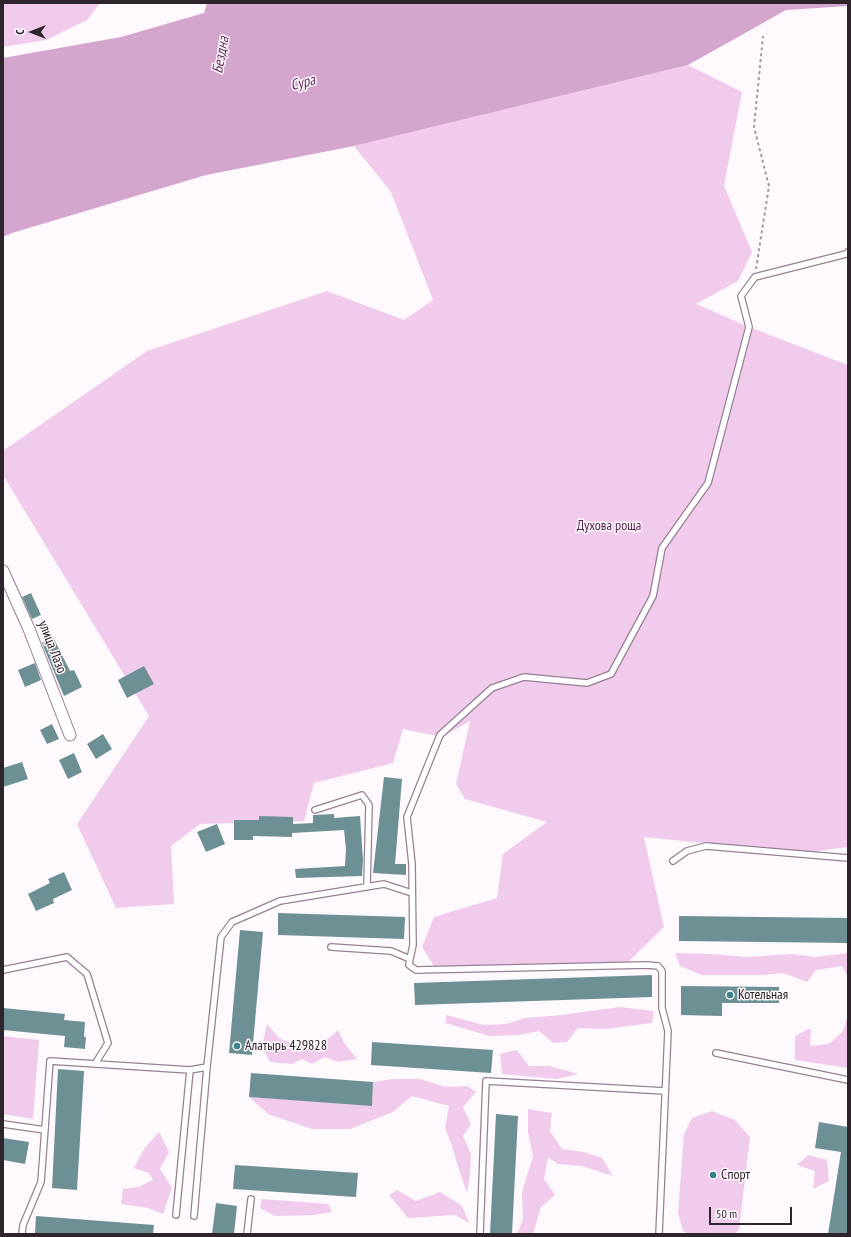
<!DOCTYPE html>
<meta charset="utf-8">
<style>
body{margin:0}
#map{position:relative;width:851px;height:1237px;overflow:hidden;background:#fef9fd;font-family:"PT Sans Narrow",sans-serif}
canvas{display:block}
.frame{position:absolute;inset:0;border:4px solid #2d242c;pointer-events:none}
.north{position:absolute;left:12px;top:12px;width:40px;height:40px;-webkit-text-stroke:3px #fef9fd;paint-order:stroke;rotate:270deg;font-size:11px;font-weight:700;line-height:16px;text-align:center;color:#2d242c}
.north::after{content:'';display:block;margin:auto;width:14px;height:18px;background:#2d242c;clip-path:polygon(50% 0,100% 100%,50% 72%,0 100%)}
.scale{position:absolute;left:709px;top:1207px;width:83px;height:18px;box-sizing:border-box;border:2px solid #2d242c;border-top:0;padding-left:5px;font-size:12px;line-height:14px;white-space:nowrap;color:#2d242c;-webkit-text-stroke:3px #fef9fd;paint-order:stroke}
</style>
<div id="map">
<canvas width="851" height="1237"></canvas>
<div class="frame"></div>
<div class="north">С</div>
<div class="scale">50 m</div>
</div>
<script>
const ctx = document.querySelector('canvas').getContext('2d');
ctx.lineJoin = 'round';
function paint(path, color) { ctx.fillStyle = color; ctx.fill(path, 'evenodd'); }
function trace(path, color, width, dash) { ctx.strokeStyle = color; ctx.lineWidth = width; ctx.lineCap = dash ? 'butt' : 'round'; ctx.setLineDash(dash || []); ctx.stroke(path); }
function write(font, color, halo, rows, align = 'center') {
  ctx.font = font + ' "PT Sans Narrow",sans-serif'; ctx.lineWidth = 3; ctx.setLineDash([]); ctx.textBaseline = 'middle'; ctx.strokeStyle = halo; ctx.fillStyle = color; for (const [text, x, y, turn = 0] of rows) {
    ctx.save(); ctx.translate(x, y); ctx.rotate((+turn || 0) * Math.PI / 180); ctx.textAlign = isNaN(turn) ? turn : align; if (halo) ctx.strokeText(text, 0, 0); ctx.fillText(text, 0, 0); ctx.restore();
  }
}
paint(new Path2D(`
 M3,3H100L87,20L46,40L3,47Z
 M688,65L742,92L724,186L752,252L738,281L696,304L749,327L848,365V847L802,853L644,837L664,927L626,964L434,966L422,947L434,917L497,898L503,854L547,822L465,799L456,784L470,721L442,737L403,729L393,763L314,783L304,821L200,824L171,846L174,904L116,908L77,824L149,716L3,475V451L147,351L327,291L404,320L433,300L391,192L354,146Z
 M675,953L711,954L748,957L793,954L815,957L848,953V977L842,966L816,970L807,982L784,973L763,975H702L680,966Z
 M620,1007L654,1011L652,1023L606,1029L578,1028L567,1042L553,1043L539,1031L519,1035L489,1036L446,1023V1015L484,1025L506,1024L525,1018L561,1015Z
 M848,1015V1068L795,1060V1036L811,1028L810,1046L829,1044L843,1031Z
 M267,1024L279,1038L297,1046L321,1045L338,1030L345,1044L357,1059L338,1062L325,1057L312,1064L302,1059L292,1064L270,1062L262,1046Z
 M3,1036L39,1040L33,1119L3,1114Z
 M517,1050L529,1066H549L578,1074L557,1079L502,1074L500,1054Z
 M393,1079H420L446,1087L467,1086L476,1092L463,1107L471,1124L463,1136L471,1154L470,1174L467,1193L460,1173L452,1146L445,1128L449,1106L412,1096L393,1112L350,1129H312L268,1114L249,1097L372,1105L373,1082Z
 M528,1109L552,1113L550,1131L562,1149L584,1152L602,1158L613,1176L582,1166L558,1164L548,1157L544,1179L555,1195L541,1207L533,1234H517L523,1219L522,1192L533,1156L528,1133Z
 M712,1111L735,1120L750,1137L739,1230L735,1234H688L683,1231L678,1213L684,1134L692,1118Z
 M159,1132L169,1152L160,1169L172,1188L163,1214L148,1208L121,1204L123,1189L138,1187L153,1180L149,1173L134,1168L144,1149Z
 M808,1155L827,1160L829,1181L813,1189L815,1171L797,1165Z
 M397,1190L416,1201L440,1192L462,1206L469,1223L455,1215L408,1218L389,1195Z
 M262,1199L328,1204L332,1212L315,1215L275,1216L260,1208Z`), '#f1cbeb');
paint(new Path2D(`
 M207,3H848V6L786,10L688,65L354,146L206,175L12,233L3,237V58L121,37L204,13Z`), '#d4a5cd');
paint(new Path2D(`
 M31,593L41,615L32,619L22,597Z
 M53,637L70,671L74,670L82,687L64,696L42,643Z
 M35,663L41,680L25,687L18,670Z
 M144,666L154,684L127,698L118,680Z
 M52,724L59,739L47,744L40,730Z
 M103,734L112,749L96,759L87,744Z
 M74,753L82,772L68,779L59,760Z
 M22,762L28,779L3,787V768Z
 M384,777L402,779L395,864H406V875L373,873Z
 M334,814V818L360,816L363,860L362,876L296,878L295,869L345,866L346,849L344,830L292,833V837L253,836V840H234V820H259V816L293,817V824L313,823V815Z
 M217,824L225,844L206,852L197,832Z
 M64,872L72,890L53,899L54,903L36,911L28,894L50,883L48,879Z
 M278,913L405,917L404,939L278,935Z
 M679,916L848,918V943L679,941Z
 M240,930L263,932L252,1055L229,1053Z
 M652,975V997L415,1005L414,983Z
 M681,986L779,987V1003H722V1016L681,1015Z
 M3,1008L65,1014L64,1020L85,1022L84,1037H86L85,1049L64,1047L65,1036L3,1030Z
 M372,1042L493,1050L491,1073L371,1065Z
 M58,1069L84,1071L77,1190L52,1188Z
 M251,1073L373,1082L372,1106L249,1097Z
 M496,1114L518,1116L512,1234H490Z
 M819,1122L848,1127V1234H828L841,1152L815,1148Z
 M3,1138L29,1142L25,1164L3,1160Z
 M235,1165L358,1173L356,1197L233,1189Z
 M216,1203L237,1206L234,1234H212Z
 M36,1216L154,1225L153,1234H35Z`), '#6d9095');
const service = new Path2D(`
 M315,810L362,795L369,805L367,887
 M673,861L687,851L706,846L848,858
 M331,947L391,951L410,959L413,945L412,864L407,817L440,735L492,688L524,677L587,683L611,674L653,596L662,548L708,483L749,327L741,296L755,277L846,254L848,252
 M410,959L409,965L416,970L647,965L658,966L662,971V1008L668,1031L659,1234
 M3,970L67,957L87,974L108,1043L95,1064
 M716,1053L848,1080
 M3,1124L45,1130
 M176,1215L190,1070
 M194,1216L207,1067
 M22,1234L23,1225L41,1182L50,1061L190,1070L207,1067L221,937L232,922L280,901L384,884L412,893
 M247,1234L251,1199
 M480,1234L486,1081L665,1091`);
const minor = new Path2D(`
 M3,571L29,629L70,735`);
trace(service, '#978094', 8);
trace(minor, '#978094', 13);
trace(new Path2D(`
 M756,269L769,186L754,127L763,36`), '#a19aa0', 2, [3, 3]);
trace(service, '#fff', 5.5);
trace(minor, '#fff', 11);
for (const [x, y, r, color] of [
 [730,995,4,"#3b828a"],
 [237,1046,4,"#3b828a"],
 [713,1175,4,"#3b828a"]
]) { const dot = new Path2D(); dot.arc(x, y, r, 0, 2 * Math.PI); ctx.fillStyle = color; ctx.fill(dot); trace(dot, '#fef9fd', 1.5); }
write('14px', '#582052', '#fef9fd', [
 ["Духова роща",609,526]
]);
write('14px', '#2d242c', '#fef9fd', [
 ["улица Лазо",52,647,69]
]);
write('14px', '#2d242c', '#fef9fd', [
 ["Котельная",738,995],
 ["Алатырь 429828",245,1046],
 ["Спорт",721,1175]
], 'left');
write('italic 15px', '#672e61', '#fef9fd', [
 ["Бездна",221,55,-80],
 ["Сура",303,83,-15]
]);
</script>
